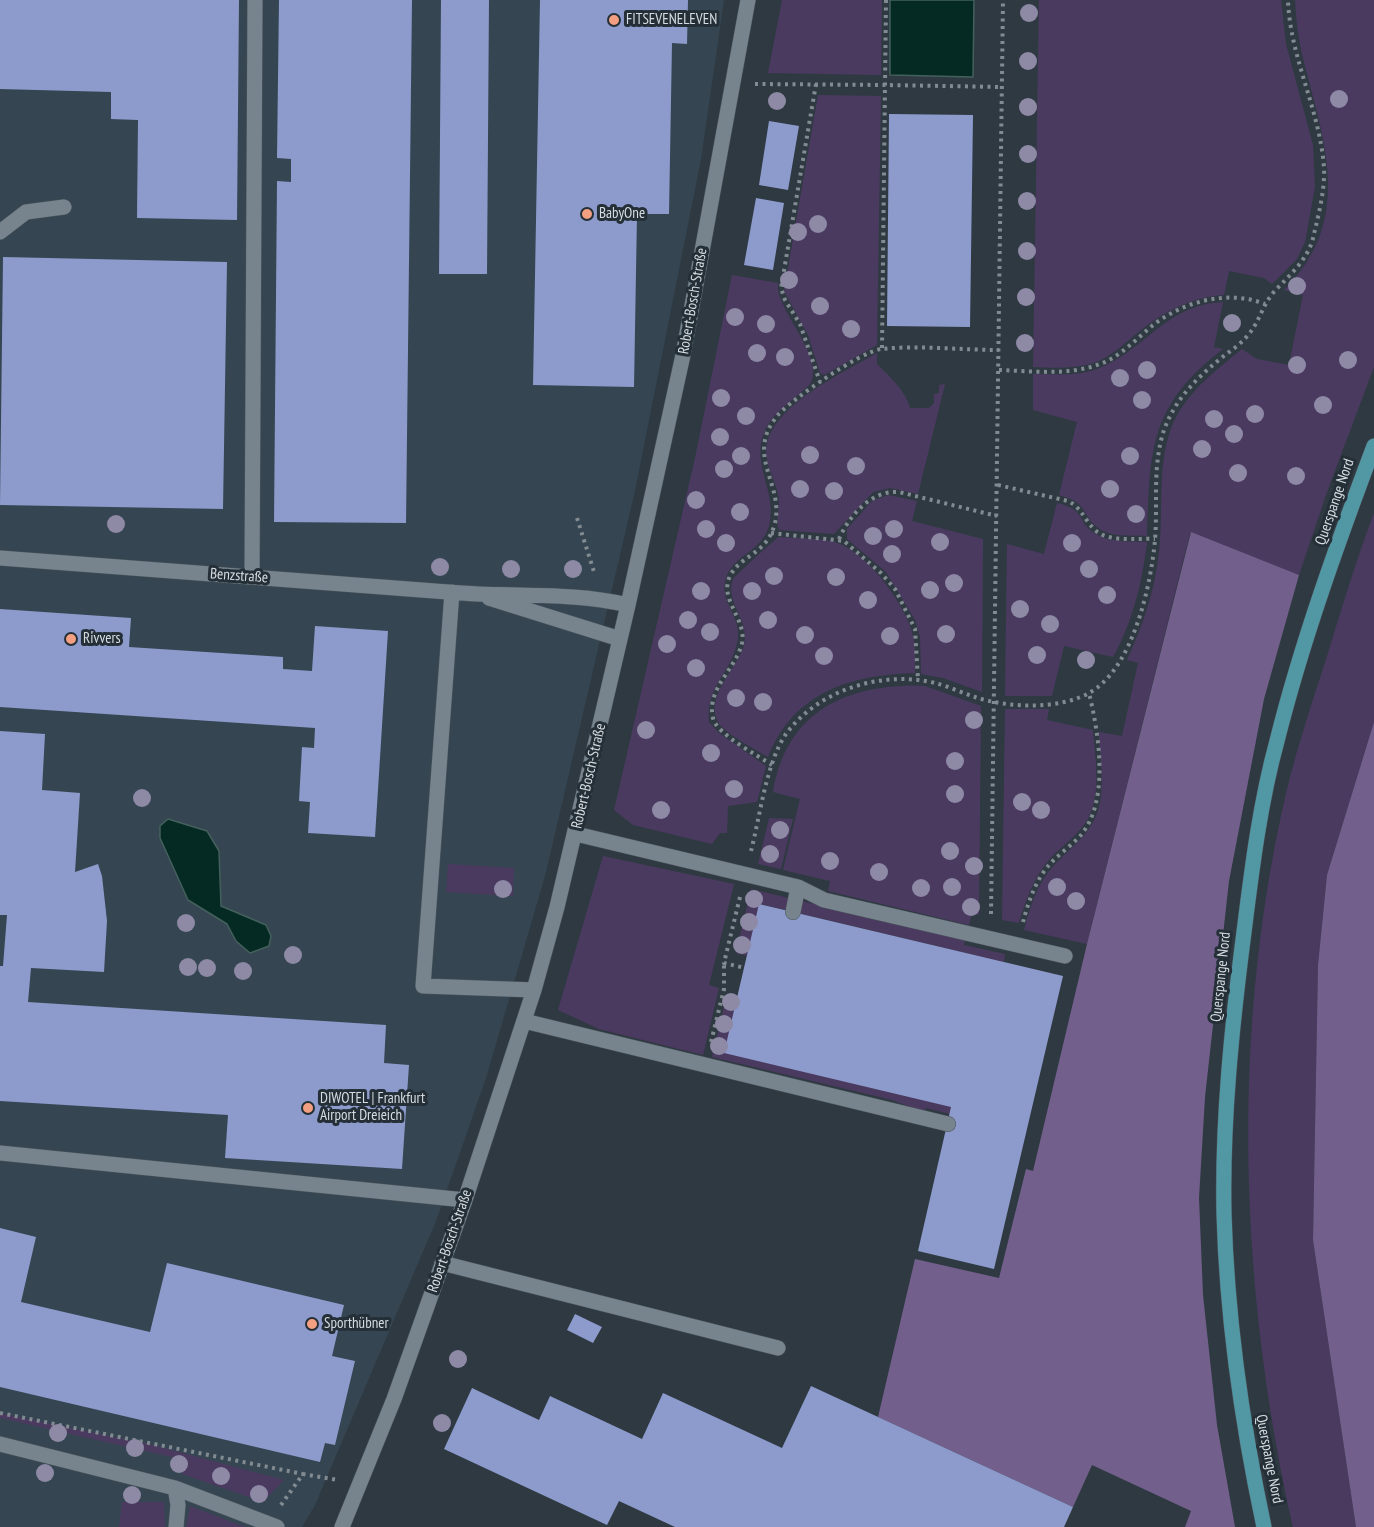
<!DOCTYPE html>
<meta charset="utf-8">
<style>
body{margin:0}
canvas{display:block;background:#2e3942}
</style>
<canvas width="1374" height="1527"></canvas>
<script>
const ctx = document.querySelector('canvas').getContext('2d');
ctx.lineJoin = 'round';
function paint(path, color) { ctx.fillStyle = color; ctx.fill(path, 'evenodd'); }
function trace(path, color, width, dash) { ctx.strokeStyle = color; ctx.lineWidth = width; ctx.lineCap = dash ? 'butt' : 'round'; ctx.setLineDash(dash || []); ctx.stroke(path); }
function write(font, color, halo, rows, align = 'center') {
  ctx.font = font + ' "PT Sans Narrow",sans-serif'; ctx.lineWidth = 6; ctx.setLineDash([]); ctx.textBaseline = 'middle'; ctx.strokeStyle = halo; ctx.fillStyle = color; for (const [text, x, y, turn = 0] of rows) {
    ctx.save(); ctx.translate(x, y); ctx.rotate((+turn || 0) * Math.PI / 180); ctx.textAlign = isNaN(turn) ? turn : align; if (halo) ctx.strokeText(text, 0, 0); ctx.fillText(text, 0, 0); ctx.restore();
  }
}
paint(new Path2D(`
 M0,0H724L701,159L634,495L545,876L486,1078L436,1221L315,1505L302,1527H0Z`), '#354652');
paint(new Path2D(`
 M782,0H882L881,75L768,73Z
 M1039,0H1281L1286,44L1313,145L1315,187L1305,242L1297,259L1272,284L1264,278L1229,271L1224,295C1190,297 1162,313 1136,334C1123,345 1110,357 1094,363C1074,369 1053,368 1033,367Z
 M1295,0H1374V367L1327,492L1299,575L1190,533L1087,944L1024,930C1029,911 1035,890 1047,874C1063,852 1090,838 1098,810C1106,785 1099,757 1099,732L1122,736L1138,663L1127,660C1143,625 1155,590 1159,552C1164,508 1156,462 1174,421C1189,390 1217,370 1242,349L1257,359L1289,365L1303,295L1284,290C1356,219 1323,139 1302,54C1298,37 1296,18 1295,0Z
 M818,95L881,96L877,345L824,375L820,373L808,335L784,291Z
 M732,275L778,283C775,309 821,351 812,380C808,392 773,408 764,433C751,465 778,493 769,526C762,550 738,554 728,573C715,598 741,615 738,638C734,670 705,686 709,722L719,733L766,766L757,802L728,806L727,833H720L712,844L633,825L614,810L695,458Z
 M1223,302L1214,347L1223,349C1149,406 1150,449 1147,536C1131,535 1110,538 1097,527C1079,513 1091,504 1059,495L1077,422L1033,410V374C1056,374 1081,377 1102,367C1148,347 1166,305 1223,302Z
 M877,353V364C890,377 905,390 910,408H929L934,403V394L939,393V385L945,384L918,494L890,488L873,492L834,534L779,530C775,520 781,506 778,494C775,479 766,467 766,450C769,406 843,373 877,353Z
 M888,495L917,501L912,521L983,539L982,692L943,678L921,674L920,637L915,620L886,572L847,539V529L872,501Z
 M1057,503C1088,510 1076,523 1096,534C1111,543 1130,541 1147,542C1142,583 1133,621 1113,657L1064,646L1052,696H1005L1007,544L1044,554Z
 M1374,513V722L1327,875L1318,965L1313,1240L1356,1527H1293C1241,1296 1231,1048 1281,816C1292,762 1310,709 1327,656C1342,608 1356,560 1374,513Z
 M779,537C798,539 822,537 840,544C868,555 904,603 912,632C916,645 915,660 915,673C850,675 794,692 768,757C757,750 721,732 717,720C706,694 738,668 744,645C751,621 724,603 733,579C735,576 776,538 779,537Z
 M925,686L981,706L979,915L972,913L969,925L828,891L830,881L783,870L800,799L773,792C787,710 848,683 925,686Z
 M1005,709H1049L1047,720L1093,730C1095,755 1100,784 1092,809C1084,833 1064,843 1048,861C1033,879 1025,902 1019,923L1002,920Z
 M769,818L793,819L781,869L758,864Z
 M603,856L734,884L709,985L719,988L703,1055L599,1029L558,1010Z
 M448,864L514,868L513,896L446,892Z
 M751,889L965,940L964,945L1005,954L1004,962L760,904L748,956L736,953Z
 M727,994L738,996L951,1107L950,1114L926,1108L924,1112L892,1100L712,1057Z
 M0,1413L153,1445L284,1480L263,1502L182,1474L185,1460L0,1418Z
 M122,1502H164L165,1527H119Z
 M190,1506L245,1527H186Z`), '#4b3a60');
paint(new Path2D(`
 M1191,532L1299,575L1264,699L1229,881L1205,1097L1199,1198L1203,1295L1217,1425L1235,1527H1185L1191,1511L1092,1465L1073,1507L878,1417L915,1259L999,1278L1026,1169L1033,1171L1087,944Z
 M1374,722V1527H1356L1313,1240L1318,965L1327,875Z`), '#735f8c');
const water = new Path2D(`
 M890,0H974L973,77L890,75Z
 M168,819L207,831L219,851L221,906L266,925L271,936L269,946L250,953L236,941L227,924L188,900L160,838V826Z`);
paint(water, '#052a23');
trace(water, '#44605c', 1.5);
paint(new Path2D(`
 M0,0H239L237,220L137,218L138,120L111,119V92L0,89Z
 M279,0H412L406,523L274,522L277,181L291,182V159L277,158Z
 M441,0H489L487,274H439Z
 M540,0H688L687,44L672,43L669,214H637L634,387L533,385Z
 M889,114L973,115L970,327L887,326Z
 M769,121L799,126L788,190L759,185Z
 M756,198L784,203L773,270L744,265Z
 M3,257L227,262L223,509L0,505Z
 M0,609L131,618L129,647L283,657V669L312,671L315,626L388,631L375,837L308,833L310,802L299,801L302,747L314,748L315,728L0,707Z
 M0,731L45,734L42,790L80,793L75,872L98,864L102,876L107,921L104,972L31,968L28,1002L386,1025L384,1063L409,1065L402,1169L225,1158L228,1115L0,1101V966H3L7,915H0Z
 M759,904L1063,976L994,1269L918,1251L951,1107L724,1053Z
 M0,1228L36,1237L21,1302L150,1332L167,1263L344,1305L332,1356L355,1361L335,1445L325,1443L320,1462L0,1387Z
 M575,1314L602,1327L593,1343L567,1330Z
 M811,1386L1073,1507L1064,1527H675L619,1501L607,1525L444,1449L472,1388L539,1420L550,1396L642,1439L663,1393L782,1448Z`), '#8d9bcc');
const minor = new Path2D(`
 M0,232L26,212L64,207
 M0,558C154,570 308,581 461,593C517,597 573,592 628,605
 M252,577L255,0
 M452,592L423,986L534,990
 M489,598L620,639
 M576,834L798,887L793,912
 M798,887L824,900L1065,956
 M524,1021L948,1124
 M0,1153L465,1200
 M442,1263L778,1348
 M0,1444L175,1488L277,1527
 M175,1488L178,1505L176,1527
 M342,1527L394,1399L465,1200L534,990L557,907L628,605L683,355L748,0`);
const major = new Path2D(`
 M1264,1527C1242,1424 1227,1320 1224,1214C1222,1120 1232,1025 1244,932C1252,868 1260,803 1277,741C1302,641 1338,542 1374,446`);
trace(minor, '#4c555c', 16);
trace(major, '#4c555c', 16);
trace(new Path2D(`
 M886,0L885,85L1002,87
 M755,84L885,85L882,349
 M816,84L781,288L785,300L800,324L820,382
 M999,370C1032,371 1068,376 1100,364C1120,357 1136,339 1152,326C1182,302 1227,289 1265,304
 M998,485L1068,501C1082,508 1083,518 1094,529C1107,543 1137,538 1155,539
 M577,518L595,575
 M771,533L844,541L881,573L895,589L915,629L918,680
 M839,539C849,516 871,490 899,492L997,516
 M772,765C759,756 716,734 713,718C706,689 736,669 742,643C747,618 717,599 731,574C743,554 767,554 775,523C784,483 744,455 778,415C792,399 860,352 881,349C918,345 962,350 999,350
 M751,851C760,817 766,763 786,734C818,690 882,670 935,683C948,686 962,693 975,697C1008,708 1058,710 1089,693C1133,669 1151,585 1155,540C1158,503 1152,466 1164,430C1176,397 1199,376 1225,355C1233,349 1242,343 1248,335C1259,323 1262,306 1273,293C1289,275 1309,260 1314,234C1319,213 1325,189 1324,168C1320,110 1290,58 1288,0
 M740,897L724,963L745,968
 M991,914L1003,0
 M1023,922C1028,903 1036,879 1050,864C1059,854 1071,846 1080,836C1110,802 1099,734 1089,693
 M711,1042L724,989V963
 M0,1413L303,1474
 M281,1505L303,1474L338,1480`), '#828b92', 4, [3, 4.5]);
trace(minor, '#77848e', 15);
trace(major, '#5297a4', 15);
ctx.fillStyle = '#8e89a5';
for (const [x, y] of [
 [1029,13],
 [1028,61],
 [1339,99],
 [777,101],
 [1028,107],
 [1028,154],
 [1027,201],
 [818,224],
 [798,232],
 [1027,251],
 [789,280],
 [1297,286],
 [1026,297],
 [820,306],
 [735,317],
 [1232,323],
 [766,324],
 [851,329],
 [1025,343],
 [757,353],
 [785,357],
 [1348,360],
 [1297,365],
 [1147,370],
 [1120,378],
 [721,398],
 [1142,400],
 [1323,405],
 [1255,414],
 [746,416],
 [1214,419],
 [1234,434],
 [720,437],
 [1202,449],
 [810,455],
 [741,456],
 [1130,456],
 [856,466],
 [724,469],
 [1238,473],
 [1296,476],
 [800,489],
 [1110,489],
 [834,491],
 [696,500],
 [740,512],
 [1136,514],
 [116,524],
 [706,529],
 [894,529],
 [873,536],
 [940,542],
 [726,543],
 [1072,543],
 [892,554],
 [440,567],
 [511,569],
 [573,569],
 [1089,569],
 [774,576],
 [836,577],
 [954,583],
 [930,590],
 [701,591],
 [752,591],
 [1107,595],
 [868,600],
 [1020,609],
 [688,620],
 [768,620],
 [1050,624],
 [710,632],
 [946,634],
 [805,635],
 [890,636],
 [667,644],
 [1037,655],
 [824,656],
 [1086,660],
 [696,668],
 [736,698],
 [763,702],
 [974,720],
 [646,730],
 [711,753],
 [955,761],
 [734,789],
 [955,794],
 [142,798],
 [1022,802],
 [661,810],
 [1041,810],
 [780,830],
 [950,851],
 [770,854],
 [830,861],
 [974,866],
 [879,872],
 [952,887],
 [1057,887],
 [921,888],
 [503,889],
 [754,899],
 [1076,901],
 [971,907],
 [749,922],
 [186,923],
 [742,945],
 [293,955],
 [188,967],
 [207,968],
 [243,971],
 [731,1002],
 [724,1024],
 [719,1046],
 [458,1359],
 [442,1423],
 [58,1433],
 [135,1448],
 [179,1464],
 [45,1473],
 [221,1476],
 [259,1494],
 [132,1495]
]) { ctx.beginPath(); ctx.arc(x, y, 9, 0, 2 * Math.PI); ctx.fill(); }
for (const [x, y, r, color] of [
 [614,20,6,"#f39f82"],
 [587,214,6,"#f39f82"],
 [71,639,6,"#f39f82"],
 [308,1108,6,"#f39f82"],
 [312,1324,6,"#f39f82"]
]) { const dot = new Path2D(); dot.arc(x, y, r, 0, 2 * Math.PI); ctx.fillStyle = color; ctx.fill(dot); trace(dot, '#242f37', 2); }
write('15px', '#d6dde2', '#242f37', [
 ["FITSEVENELEVEN",626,20],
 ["BabyOne",599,214],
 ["Rivvers",83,639],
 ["DIWOTEL | Frankfurt",320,1099],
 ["Airport Dreieich",320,1116],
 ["Sporthübner",324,1324]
], 'left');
write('15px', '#d6dde2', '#242f37', [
 ["Robert-Bosch-Straße",693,301,-80],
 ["Querspange Nord",1335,502,-71],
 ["Benzstraße",239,576,4],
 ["Robert-Bosch-Straße",589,776,-77],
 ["Querspange Nord",1221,977,-84],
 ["Robert-Bosch-Straße",450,1241,-71],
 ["Querspange Nord",1269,1459,79]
]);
</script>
